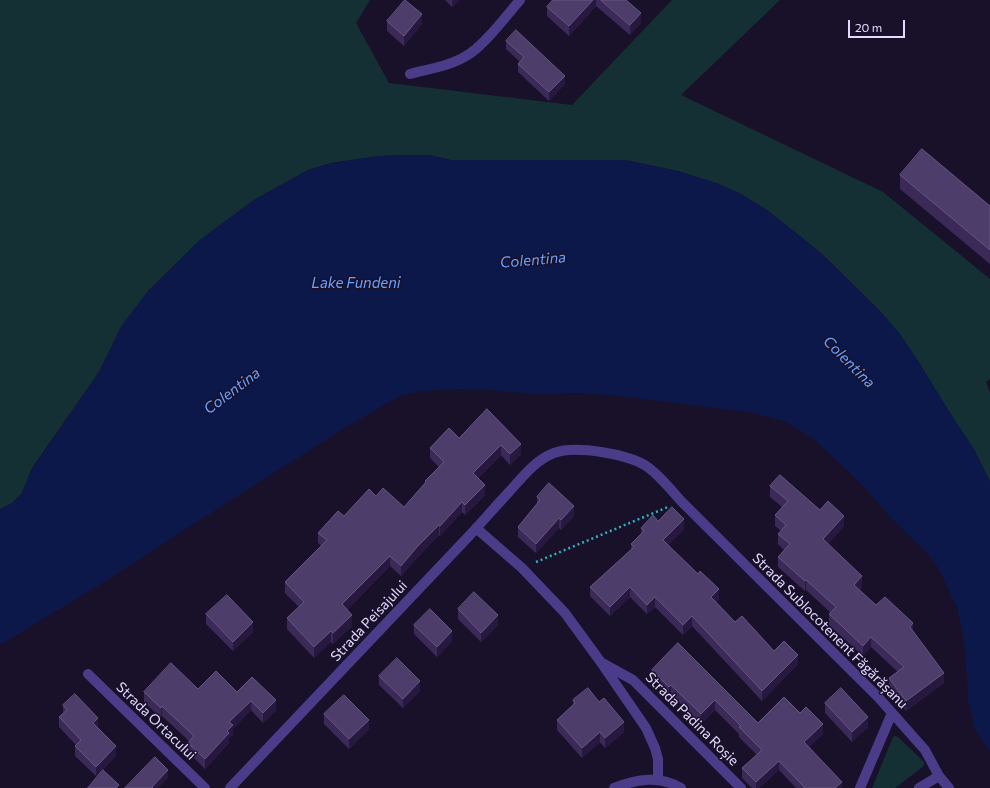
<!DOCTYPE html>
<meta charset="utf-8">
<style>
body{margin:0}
#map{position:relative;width:990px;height:788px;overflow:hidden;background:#19112a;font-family:Commissioner,sans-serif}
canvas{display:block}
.scale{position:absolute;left:848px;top:20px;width:57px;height:18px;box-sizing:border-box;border:2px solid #e4daff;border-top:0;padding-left:5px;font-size:12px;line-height:14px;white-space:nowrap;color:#e4daff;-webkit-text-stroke:3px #19112a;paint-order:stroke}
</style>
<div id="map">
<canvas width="990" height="788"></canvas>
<div class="scale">20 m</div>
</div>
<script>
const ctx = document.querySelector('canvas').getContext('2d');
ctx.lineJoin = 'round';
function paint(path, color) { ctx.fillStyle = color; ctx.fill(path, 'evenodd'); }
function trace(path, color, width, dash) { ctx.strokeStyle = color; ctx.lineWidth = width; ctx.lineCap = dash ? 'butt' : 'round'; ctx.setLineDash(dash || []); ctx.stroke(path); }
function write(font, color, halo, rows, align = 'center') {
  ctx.font = font + ' Commissioner,sans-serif'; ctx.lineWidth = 3; ctx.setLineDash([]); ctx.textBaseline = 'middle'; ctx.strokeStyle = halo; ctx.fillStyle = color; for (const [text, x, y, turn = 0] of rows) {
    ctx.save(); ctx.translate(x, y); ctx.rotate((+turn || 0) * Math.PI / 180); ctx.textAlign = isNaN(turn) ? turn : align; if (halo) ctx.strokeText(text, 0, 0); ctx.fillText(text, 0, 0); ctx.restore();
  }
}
paint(new Path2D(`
 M0,0H370L356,23L389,83L572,105L672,0H780L681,95L883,192L990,279V379L986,382L990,393V482L975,451L950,413L918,361L899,333L881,312L822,254L796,233L767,210L739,193L716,183L678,171L625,160H451L429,155L380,156L331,163L308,170L254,200L200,240L149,290L122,325L99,372L32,468L22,493L12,503L0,509Z
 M895,736L898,737L924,762V766L895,788H872L893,737Z`), '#143034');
paint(new Path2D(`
 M411,155H429L451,160H625L678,171L716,183L739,193L767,210L796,233L822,254L881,312L899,333L918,361L950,413L975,451L990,482V752L976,731L968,700L965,647L958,610L938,568L927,553L891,518L865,488L832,456L810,436L784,421L749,412L620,396L578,393L533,394L487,390L456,389L421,391L400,396L346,427L189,527L104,582L0,645V509L12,503L22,493L32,469L99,372L122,325L149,290L200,240L254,200L308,170L331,163L380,156Z`), '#0b1849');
trace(new Path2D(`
 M536,562L668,507`), '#30afbd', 2.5, [2, 3]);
trace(new Path2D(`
 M410,74C428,69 450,66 466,56C483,47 507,15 520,0
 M476,528L522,568L565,613L600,661L646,728L655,748L658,759V779
 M602,663L633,680L741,788
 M88,674L205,788
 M230,788C310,704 389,620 469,536C482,522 495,507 508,493C522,478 535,460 554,453C575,445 631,454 649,468C661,477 671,490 681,501L878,697L925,750L939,776L949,788
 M614,788C637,779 659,775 681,788
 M860,788L892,713
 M919,788L939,776`), '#4b3c89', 10);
paint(new Path2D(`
 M445,0H459L452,7Z
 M553,0H626L641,23L630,35L596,6L569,36L547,16V7Z
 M387,21L422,24L404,46L387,31Z
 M506,41L565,84L549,101L518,72V64L520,62L506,49Z
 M900,175L990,206V264L900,189Z
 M487,409L521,454L510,465L501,455L478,478L485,495L465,515L462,512L440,536L439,535L417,558L401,576L390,566L347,610L352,626L333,644L331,642L314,658L287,629V618L299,607L285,593V582L322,546L318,543V533L344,516L376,496L404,507L425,484V481L439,467L430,458V448L459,438Z
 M770,486L820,510L844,526L828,544L862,587L859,590L876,605L913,632L944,683L906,711L889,689V678L898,672L871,647L863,656L829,625V614L831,613L806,590L805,591L778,567V557L784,550L778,544V534L781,531L775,526V515L782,507L770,497Z
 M537,497L574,516L561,530L559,528L536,553L518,537V527L537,505Z
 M658,521L684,529L668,545L719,599L716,602L735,622L774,651L798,664L762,701L692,626L683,635L655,607L647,614L630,597L610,616L590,596V587L631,550V544L641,534V528Z
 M458,609L498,625L481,642L458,619Z
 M206,614L253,632L233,651L206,624Z
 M414,625L452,641L437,657L414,634Z
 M678,643L758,723L800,713L823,734L809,747L842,788H796L779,770L759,788H752L742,778V768L757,755L739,737V734L715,710L701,724L671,694L669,697L652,679V670Z
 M379,676L420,691L403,708L379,685Z
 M198,689L237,692L276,710L263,723L251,710L233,729V735L229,738V743L205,769L188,752V743L189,741L162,716L161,718L144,702V692Z
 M573,700L624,732L605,748L600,742L582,758L557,730V720L573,705Z
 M825,703L868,727L852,742L825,713Z
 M63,705L98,728L116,756L96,776L75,756V746L76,745L59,727V717L63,713Z
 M324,714L369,729L349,749L324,724Z`), '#3b2a58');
paint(new Path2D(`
 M452,0H459L452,7Z
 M593,0H596V6L569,36V26Z
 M641,13V23L630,35V25Z
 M422,14V24L404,46V36Z
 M565,76V84L549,101V92Z
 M521,444V454L510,465V454Z
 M501,445V455L473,483V473Z
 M485,485V495L465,515V505Z
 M462,502V512L440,536V526Z
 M574,506V516L561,530V520Z
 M844,516V526L823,550V539Z
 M559,518V528L536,553V544Z
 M684,519V529L663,550V540Z
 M439,525V535L417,558L401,576V566L417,547Z
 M390,556V566L342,615V604Z
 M862,576V587L854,595V585Z
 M806,580V590L805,591V581Z
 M630,587V597L610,616V607Z
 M719,589V599L711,607V597Z
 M655,597V607L647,614V605Z
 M352,615V626L333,644V633Z
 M498,615V625L481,642V633Z
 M692,616V626L683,635V625Z
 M253,622V632L233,651V642Z
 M913,623V634L910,627Z
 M331,631V642L314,658V647Z
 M452,631V641L437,657V647Z
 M871,637V647L863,656V646Z
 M798,655V664L762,701V691Z
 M944,673V683L906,711V701Z
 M420,681V691L403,708V699Z
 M671,685V694L669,697V687Z
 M276,700V710L263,723V713Z
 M715,700V710L701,724V714Z
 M251,701V710L233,729V735L229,738V743L205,769V759L227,731L229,722Z
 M162,706V716L161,718V708Z
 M868,717V727L852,742V732Z
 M98,718V728L93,733V723Z
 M369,720V729L349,749V739Z
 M624,722V732L605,748V738Z
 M823,724V734L804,752V742Z
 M600,732V742L582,758V748Z
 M116,746V756L96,776V767Z
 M779,761V770L759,788H756V782Z
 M168,770V778L158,788H152V787Z
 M842,782V788H835Z`), '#26183e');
const building = new Path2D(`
 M405,0L422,14L404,36L387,21Z
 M553,0H593L569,26L547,7Z
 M601,0H626L641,13L630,25Z
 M516,30L565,76L549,92L518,64L524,57L506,41Z
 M922,149L990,206V250L900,175Z
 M487,409L521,444L510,454L501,445L473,473L485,485L465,505L462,502L440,526L439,525L417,547L401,566L390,556L342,604L352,615L333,633L331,631L314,647L287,618L304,602L285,582L327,540L318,533L338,511L344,516L369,489L376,496L383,488L404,507L426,482L425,481L444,462L430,448L449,428L459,438Z
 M780,475L820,510L828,501L844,516L823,539L862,576L854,585L876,605L885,597L913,623L910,627L944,673L906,701L889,678L904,667L871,637L863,646L829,614L836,607L806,580L805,581L778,557L790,544L778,534L786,525L775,515L788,501L770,486Z
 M549,483L574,506L561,520L559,518L536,544L518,527L540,500L537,497Z
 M672,507L684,519L663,540L698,574L700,571L719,589L711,597L735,622L742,616L774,651L784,641L798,655L762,691L692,616L683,625L655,597L647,605L630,587L610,607L590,587L634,547L631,544L644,531L641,528L653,515L658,521Z
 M474,592L498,615L481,633L458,609Z
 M227,595L253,622L233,642L206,614Z
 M430,609L452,631L437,647L414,625Z
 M678,643L758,723L784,697L800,713L806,707L823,724L804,742L842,782L835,788H805L779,761L756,782L742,768L762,750L739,727L741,726L715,700L701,714L671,685L669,687L652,670Z
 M397,658L420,681L403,699L379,676Z
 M171,663L198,689L216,671L237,692L252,677L276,700L263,713L251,701L229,722L233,725L227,731L229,733L205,759L188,743L194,736L162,706L161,708L144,692Z
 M588,688L599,702L604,698L624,722L605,738L600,732L582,748L557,720L575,703L573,700Z
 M841,688L868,717L852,732L825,703Z
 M75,694L98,718L93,723L116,746L96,767L75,746L81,740L59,717L67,710L63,705Z
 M344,695L369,720L349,739L324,714Z
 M155,757L168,770L152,787L153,788H125Z
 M103,770L119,785L116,788H88Z`);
paint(building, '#4d3d6a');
trace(building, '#655681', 1);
write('14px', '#e4daff', '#19112a', [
 ["Strada Peisajului",369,621,-47],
 ["Strada Sublocotenent Făgărășanu",830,631,45],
 ["Strada Padina Roșie",692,719,45],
 ["Strada Ortacului",156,721,44]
]);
write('italic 15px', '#68a1ff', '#19112a', [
 ["Colentina",533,260,-5],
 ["Lake Fundeni",356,283],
 ["Colentina",849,362,45],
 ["Colentina",232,391,-37]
]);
</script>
